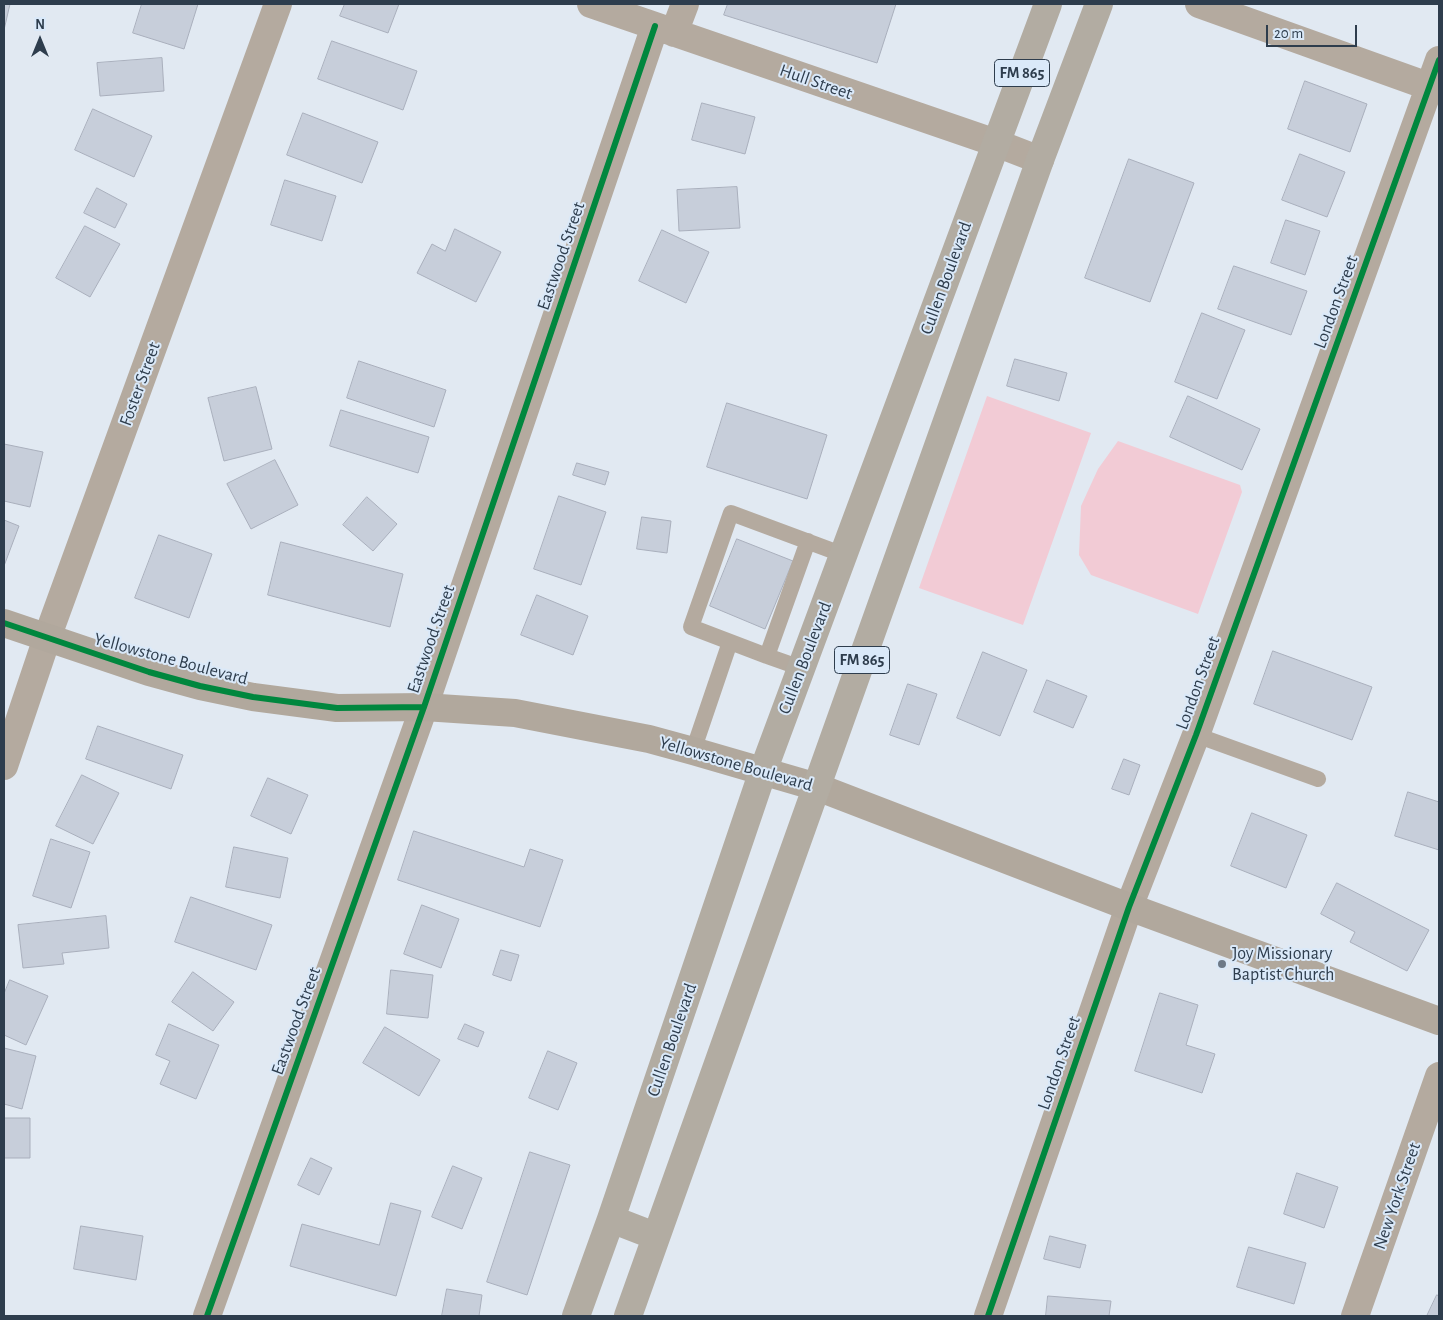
<!DOCTYPE html>
<style>
body{margin:0}
#map{position:relative;width:1443px;height:1320px;overflow:hidden;background:#e1e9f2;font-family:"Alegreya Sans",sans-serif}
canvas{display:block}
.frame{position:absolute;inset:0;border:5px solid #2e3d4d;pointer-events:none}
.north{position:absolute;left:15px;top:15px;width:50px;height:50px;-webkit-text-stroke:4px #dae9f9;paint-order:stroke;rotate:0deg;font-size:14px;font-weight:700;line-height:20px;text-align:center;color:#2e3d4d}
.north::after{content:'';display:block;margin:auto;width:18px;height:22px;background:#2e3d4d;clip-path:polygon(50% 0,100% 100%,50% 72%,0 100%)}
.scale{position:absolute;left:1266px;top:25px;width:91px;height:22px;box-sizing:border-box;border:2px solid #2e3d4d;border-top:0;padding-left:6px;font-size:15px;line-height:18px;white-space:nowrap;color:#2e3d4d;-webkit-text-stroke:4px #dae9f9;paint-order:stroke}
</style>
<div id="map">
<canvas width="1443" height="1320"></canvas>
<div class="frame"></div>
<div class="north">N</div>
<div class="scale">20 m</div>
</div>
<script>
const ctx = document.querySelector('canvas').getContext('2d');
ctx.lineJoin = 'round';
function paint(path, color) { ctx.fillStyle = color; ctx.fill(path, 'evenodd'); }
function trace(path, color, width, dash) { ctx.strokeStyle = color; ctx.lineWidth = width; ctx.lineCap = dash ? 'butt' : 'round'; ctx.setLineDash(dash || []); ctx.stroke(path); }
function write(font, color, halo, rows, align = 'center') {
  ctx.font = font + ' "Alegreya Sans",sans-serif'; ctx.lineWidth = 4; ctx.setLineDash([]); ctx.textBaseline = 'middle'; ctx.strokeStyle = halo; ctx.fillStyle = color; for (const [text, x, y, turn = 0] of rows) {
    ctx.save(); ctx.translate(x, y); ctx.rotate((+turn || 0) * Math.PI / 180); ctx.textAlign = isNaN(turn) ? turn : align; if (halo) ctx.strokeText(text, 0, 0); ctx.fillText(text, 0, 0); ctx.restore();
  }
}
paint(new Path2D(`
 M987,396L1091,433L1023,625L919,588Z
 M1118,441L1240,485L1242,492L1198,614L1091,575L1079,555L1081,506L1098,469Z`), '#f2cbd5');
const building = new Path2D(`
 M4,4H10L4,30Z
 M142,4H198L184,49L133,33Z
 M345,4H399L388,33L340,16Z
 M728,4H896L877,63L724,15Z
 M332,41L417,71L403,110L318,79Z
 M162,58L164,91L100,96L97,63Z
 M1305,81L1367,104L1350,152L1288,129Z
 M702,103L755,117L745,154L692,140Z
 M93,109L152,136L134,177L75,150Z
 M303,113L378,142L362,183L287,155Z
 M1300,154L1345,172L1327,217L1282,200Z
 M1129,159L1194,183L1150,302L1085,278Z
 M285,180L336,196L322,241L271,225Z
 M737,187L740,228L679,231L677,190Z
 M97,188L127,204L115,228L84,213Z
 M1286,220L1320,231L1305,275L1271,263Z
 M85,226L120,244L90,297L56,278Z
 M455,229L501,252L476,302L417,273L432,244L445,251Z
 M662,230L709,252L686,303L639,281Z
 M1234,266L1307,291L1291,335L1218,309Z
 M1202,313L1245,330L1217,399L1175,382Z
 M1015,359L1067,373L1059,401L1007,386Z
 M359,361L446,390L434,427L347,398Z
 M256,387L272,449L224,461L208,398Z
 M1188,396L1260,429L1242,470L1170,437Z
 M727,403L827,435L807,499L707,467Z
 M341,410L429,437L418,473L330,446Z
 M4,444L43,452L30,507L4,501Z
 M275,460L298,505L251,529L227,484Z
 M577,463L609,472L605,485L573,475Z
 M559,496L606,512L581,585L534,569Z
 M367,497L397,524L373,551L343,525Z
 M642,517L671,521L667,553L637,549Z
 M4,520L19,526L4,566Z
 M159,535L212,554L189,618L135,598Z
 M737,539L793,561L765,629L710,606Z
 M281,542L403,574L390,627L268,595Z
 M537,595L588,616L573,655L521,635Z
 M1273,651L1372,687L1352,740L1254,704Z
 M983,652L1027,670L1000,736L957,718Z
 M1047,680L1087,696L1073,728L1034,712Z
 M908,684L937,694L919,745L890,735Z
 M98,726L183,755L171,789L86,759Z
 M1124,759L1140,765L1129,795L1112,789Z
 M82,775L119,793L93,844L56,826Z
 M268,778L308,795L291,834L251,816Z
 M1408,792L1439,802V850L1395,836Z
 M1252,813L1307,835L1286,888L1231,866Z
 M414,831L524,867L530,849L563,860L540,927L398,880Z
 M51,839L90,852L71,908L33,896Z
 M234,847L288,858L280,898L226,887Z
 M1337,883L1429,930L1407,971L1350,942L1355,932L1321,914Z
 M191,897L272,925L256,970L175,942Z
 M422,905L459,919L441,968L404,954Z
 M106,916L109,948L62,953L64,964L23,968L18,925Z
 M501,950L519,955L511,981L493,975Z
 M391,970L433,975L428,1018L387,1014Z
 M193,972L234,1002L213,1031L172,1002Z
 M10,980L48,996L26,1045L4,1035V994Z
 M1160,993L1198,1005L1186,1045L1215,1054L1202,1093L1135,1071Z
 M169,1024L219,1045L196,1099L160,1084L170,1061L156,1055Z
 M465,1024L484,1032L478,1047L458,1039Z
 M385,1027L440,1060L419,1096L363,1063Z
 M4,1048L36,1056L22,1109L4,1104Z
 M548,1051L577,1063L558,1110L529,1098Z
 M4,1118H30V1158H4Z
 M530,1152L570,1165L527,1295L487,1282Z
 M311,1158L332,1168L319,1195L298,1185Z
 M453,1166L482,1178L462,1229L432,1217Z
 M1297,1173L1338,1187L1324,1228L1284,1214Z
 M391,1203L421,1211L396,1296L290,1266L302,1224L379,1245Z
 M81,1226L143,1236L136,1280L74,1269Z
 M1050,1236L1086,1245L1080,1268L1044,1259Z
 M1249,1247L1306,1263L1294,1304L1237,1287Z
 M447,1289L482,1295L479,1316H442Z
 M1437,1295L1439,1296V1316H1427Z
 M1048,1296L1111,1301L1109,1316H1046Z`);
paint(building, '#c7ceda');
trace(building, '#a9afbc', 1);
trace(new Path2D(`
 M808,541L767,656L691,627L731,513L844,555
 M767,656L801,668
 M1196,735L1318,779
 M693,751L730,642`), '#b4aa9f', 16);
trace(new Path2D(`
 M591,4L996,143L1040,160
 M1199,4L1439,90
 M674,33L685,4
 M4,766L47,638L278,4
 M207,1316L424,707L655,26
 M988,1316L1129,907L1196,735L1439,60
 M1355,1316L1439,1076`), '#b4aa9f', 28);
trace(new Path2D(`
 M4,623L149,672L200,686L253,697L337,708L424,707L515,713L649,739L693,751L817,787L1129,907L1439,1021`), '#b1a89d', 28);
trace(new Path2D(`
 M611,1219L655,1236
 M576,1316L611,1219L763,771L1048,4
 M628,1316L1040,160L1099,4`), '#b2aca2', 28);
trace(new Path2D(`
 M4,623L149,672L200,686L253,697L337,708L424,707
 M207,1316L424,707L655,26
 M988,1316L1129,907L1196,735L1439,60`), '#00873e', 6);
for (const [x, y, r, color] of [
 [1222,964,5,"#6d7987"]
]) { const dot = new Path2D(); dot.arc(x, y, r, 0, 2 * Math.PI); ctx.fillStyle = color; ctx.fill(dot); trace(dot, '#dae9f9', 2); }
for (const [x, y, w] of [
 [1022,73,55],
 [862,660,55]
]) { const box = new Path2D(); box.roundRect(x - w / 2, y - 13.5, w, 27, 4); ctx.fillStyle = '#dae9f9'; ctx.fill(box); trace(box, '#2e3d4d', 1); }
write('bold 16px', '#2e3d4d', null, [
 ["FM 865",1022,73],
 ["FM 865",862,660]
]);
write('18px', '#2e3d4d', '#dae9f9', [
 ["Hull Street",816,82,19],
 ["Eastwood Street",561,256,-71],
 ["Cullen Boulevard",946,278,-70],
 ["London Street",1336,302,-70],
 ["Foster Street",140,384,-70],
 ["Eastwood Street",431,639,-71],
 ["Cullen Boulevard",805,658,-69],
 ["Yellowstone Boulevard",171,659,15],
 ["London Street",1198,683,-70],
 ["Yellowstone Boulevard",736,764,16],
 ["Eastwood Street",296,1021,-70],
 ["Cullen Boulevard",672,1040,-71],
 ["London Street",1059,1063,-71],
 ["New York Street",1397,1196,-71]
]);
write('18px', '#2e3d4d', '#dae9f9', [
 ["Joy Missionary",1232,954],
 ["Baptist Church",1232,975]
], 'left');
</script>
